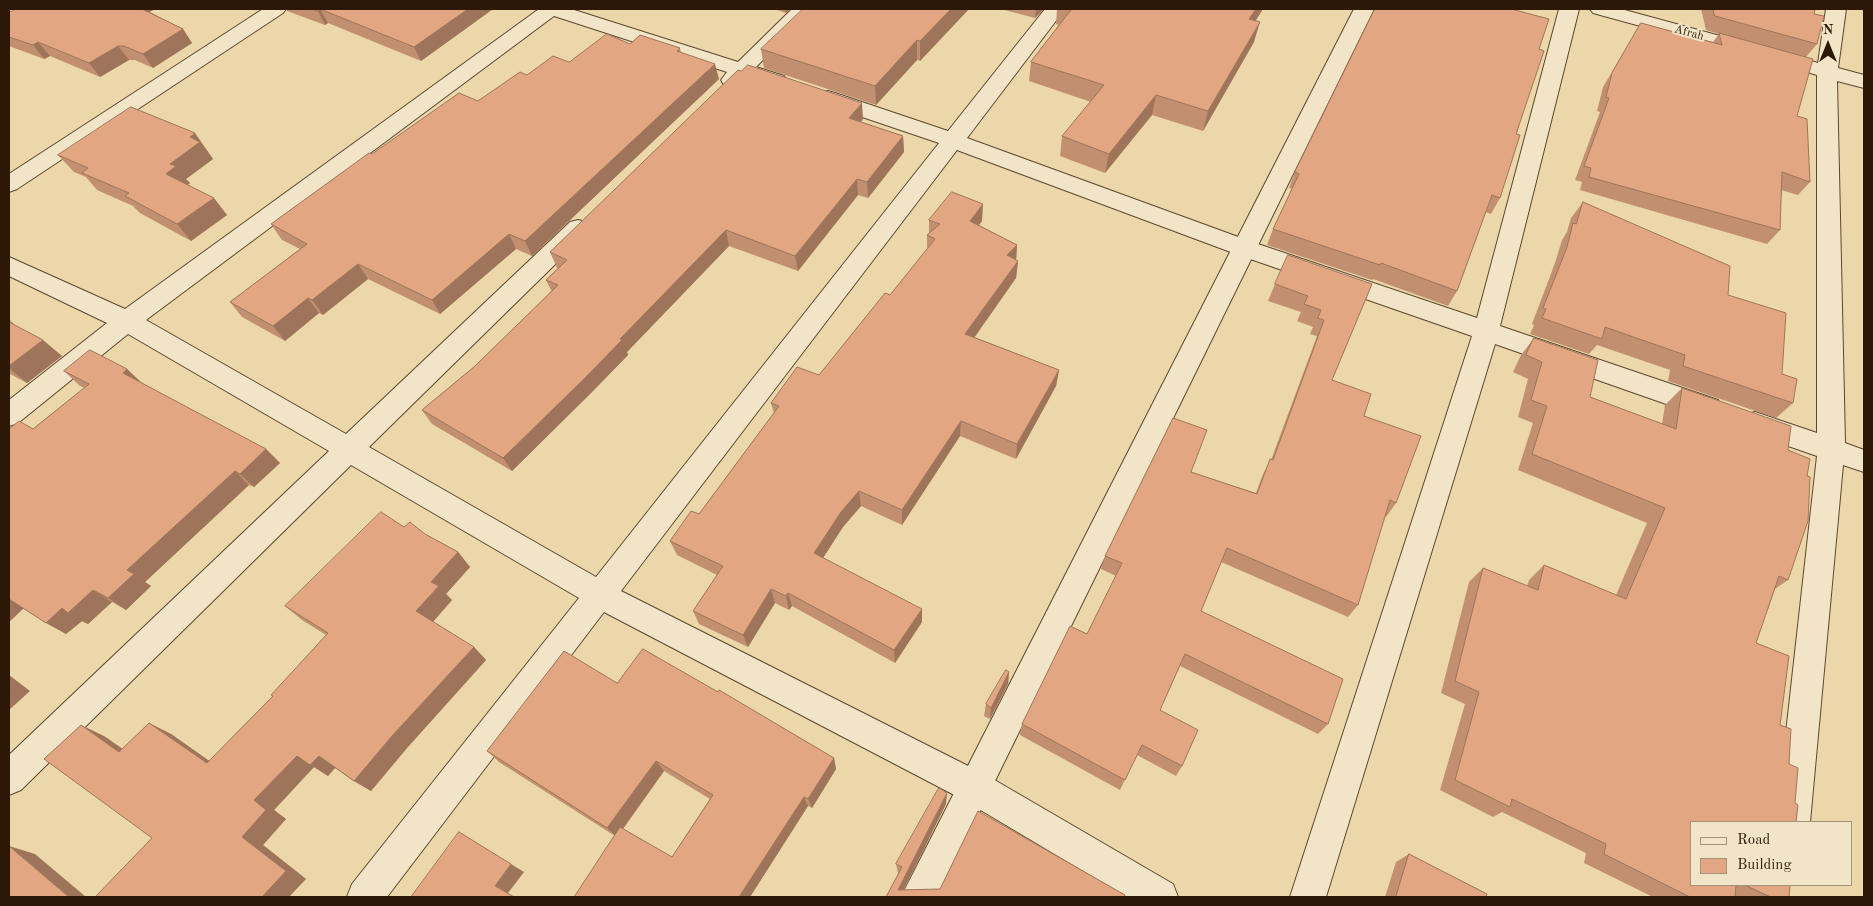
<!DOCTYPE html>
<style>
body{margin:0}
#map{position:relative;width:1873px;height:906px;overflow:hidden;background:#ebd7a9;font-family:"Old Standard TT",serif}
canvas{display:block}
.frame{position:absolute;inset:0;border:10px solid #2d1706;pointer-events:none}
.legend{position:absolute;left:1690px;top:821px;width:162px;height:65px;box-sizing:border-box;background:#f2e5c7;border:1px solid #a3937a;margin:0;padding:6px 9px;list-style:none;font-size:15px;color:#2d1706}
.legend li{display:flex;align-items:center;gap:10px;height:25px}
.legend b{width:25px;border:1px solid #a3937a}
.north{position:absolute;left:1803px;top:20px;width:50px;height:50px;-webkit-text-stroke:4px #f2e5c7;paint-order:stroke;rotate:0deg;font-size:14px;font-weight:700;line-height:20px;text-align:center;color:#2d1706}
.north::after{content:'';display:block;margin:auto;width:18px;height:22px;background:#2d1706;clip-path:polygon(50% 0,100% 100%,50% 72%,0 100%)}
</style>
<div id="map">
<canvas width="1873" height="906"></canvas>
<div class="frame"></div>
<ul class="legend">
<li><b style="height:6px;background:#f2e5c7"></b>Road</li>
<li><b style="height:14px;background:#e2a782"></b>Building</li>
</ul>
<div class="north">N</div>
</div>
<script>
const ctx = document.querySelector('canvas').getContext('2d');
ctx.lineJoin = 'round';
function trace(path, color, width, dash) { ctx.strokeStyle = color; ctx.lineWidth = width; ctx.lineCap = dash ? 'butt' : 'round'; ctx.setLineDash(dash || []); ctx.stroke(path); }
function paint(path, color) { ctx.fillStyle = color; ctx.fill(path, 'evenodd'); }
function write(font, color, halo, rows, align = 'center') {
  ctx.font = font + ' "Old Standard TT",serif'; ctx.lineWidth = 4; ctx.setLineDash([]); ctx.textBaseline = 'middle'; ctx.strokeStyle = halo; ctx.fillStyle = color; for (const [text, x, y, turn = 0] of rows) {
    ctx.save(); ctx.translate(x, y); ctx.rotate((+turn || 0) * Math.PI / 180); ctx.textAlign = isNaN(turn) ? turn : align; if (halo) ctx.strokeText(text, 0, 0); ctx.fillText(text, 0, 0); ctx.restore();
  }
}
const minor = new Path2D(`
 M263,9H286L283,13L17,189L9,192V174Z
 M539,9H571L738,62L792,9H813L756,67L784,76L787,81L784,86L777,87L745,78C738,85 734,87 724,85L721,80L727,72L554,16L146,320L346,434L570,222L578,220L586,222L590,228L586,234L369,447L596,577L939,143L821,103L818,98L821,93L828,91L835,93L948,131L1045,9H1065L967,138L1252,242L1477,318L1559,9H1579L1500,326L1718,400L1722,408L1718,416L1709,419L1495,344L1326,897H1290L1472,336L1236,254L957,150L621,591L986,775L1173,884L1178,897H1127L962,799L604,612L387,897H347L352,884L579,598L351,465L21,790L9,795V755L329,451L128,334L18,423L9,426V400L107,323L9,276V257L125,309Z
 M1590,9H1621L1757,46L1760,50L1757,54L1750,56L1593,13Z
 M1826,9H1846L1838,68L1864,75V88L1837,81L1845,443L1864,450V472L1843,465L1810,822H1776L1817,456L1745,431L1742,423L1745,415L1755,412L1817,433V75L1804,71L1801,67L1804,63L1811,61L1818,63Z`);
const tertiary = new Path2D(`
 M1354,9H1374L938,897H901Z`);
trace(minor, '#5c472f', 2);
trace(tertiary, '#5c472f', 2);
paint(minor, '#f2e5c7');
paint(tertiary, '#f2e5c7');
paint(new Path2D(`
 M286,9H493L421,61L328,23L325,25L287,11Z
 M774,9H790L786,13Z
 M969,9L920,61L917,60L876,105L764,68L761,49Z
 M1001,9H1044L1035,18Z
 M1057,9H1263L1255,21L1254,42L1203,131L1152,115L1105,173L1060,156L1062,136L1091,102L1029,81L1031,62L1059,25L1056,24Z
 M1375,9H1514V10L1539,49L1500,198L1491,214L1486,212L1457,291L1448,306L1373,279L1372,280L1267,245L1273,229L1292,189L1289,188L1295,172Z
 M1701,9H1815L1814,14L1817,44L1806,57L1797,116L1810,182L1798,195L1781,190L1780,230L1767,244L1580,190L1582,182L1575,180L1600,112L1597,111L1603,87L1641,23L1713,42L1719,34L1706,30Z
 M150,12L183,29L192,43L153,68L135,60H129L100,77L50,56L44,59L9,46V13Z
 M630,44L680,48L681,53L719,79L532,256L516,249L440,314L368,279L323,315L319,313L285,341L242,317L230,302L300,249L282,240L271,224L372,154L478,101L527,75Z
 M863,119L861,122L903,136L904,152L868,198L858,195L798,271L729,246L627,352L628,355L592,392L512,471L432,424L422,410L475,366L552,292L546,280L558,268H557L550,252Z
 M207,151L213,159L186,179L190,183L188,185L227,215L191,241L140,213L133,206L97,190L86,177L74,172L58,155L208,151Z
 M1583,202L1728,295L1782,374L1793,403L1776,418L1668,381L1670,370L1597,345L1589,354L1530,334L1534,325L1532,324L1555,263L1562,240L1567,232L1571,218Z
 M929,220L982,221L979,225L1017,245L1016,260L1018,261L1016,278L974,337L1059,370L1056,386L1016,459L960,436L902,525L861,506L843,527L823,558L922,622L895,663L792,606L789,610L775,603L748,647L699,624L693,611L717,575L677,555L670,541L699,514L774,413L771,403L819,375L890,295L927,249V235L929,233Z
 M1275,284H1372L1332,380L1364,416L1396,503L1386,517L1385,516L1358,605L1348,617L1221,562L1201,611L1328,724L1318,734L1180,666L1160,710L1182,766L1176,776L1137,755L1120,790L1020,735L1022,724L1087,634L1116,576L1101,569L1105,556L1191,472L1256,493L1263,474L1271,460L1317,336L1310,334L1313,327L1297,321L1301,312L1268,301Z
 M9,319L15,325L62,356L27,383L10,374L9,375Z
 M1534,338L1590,397L1662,424L1665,405L1682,388L1788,450V580L1775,589L1756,643L1692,885H1790L1789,897H1653L1584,863L1586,853L1502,812L1493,817L1440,790L1465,704L1441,693L1469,582L1483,568L1527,586L1529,580L1544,565L1616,595L1647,523L1518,470L1533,423L1518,417L1528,379L1513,372L1521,355Z
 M127,369L142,384L266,449L280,463L254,487L249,485L145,582L151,586L126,610L112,602L88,624L82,621L66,634L24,608L9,622V429H33L85,388L80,386L64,371Z
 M404,527L425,534L458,552L470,567L446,594L452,600L433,622L474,647L486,660L407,748L371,791L354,781L335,768L328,776L314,767L274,810L286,819L263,845L306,879L152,838L104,736L123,749L149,723L171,734L209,761L273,696L326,635L302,620L285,606Z
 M1009,672L1008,684L990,719L984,716L986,704Z
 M617,683L718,692L834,758L836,769L812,808L808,806L750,897H574L615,836L499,762L487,751ZM664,771L710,799L672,857L623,829Z
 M946,804L904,890L1125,895L886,897L899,874L898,873L896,864Z
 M1409,854L1486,897H1385L1396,862Z`), '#c29070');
paint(new Path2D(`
 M135,9H155L141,17Z
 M320,9L328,23L325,25L318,11Z
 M468,9H493L421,61L414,47Z
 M785,9H790L786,13Z
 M951,9H969L920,61V41Z
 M1036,9H1044L1035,18Z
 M1256,9H1263L1244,39L1249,19Z
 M1260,22L1254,42L1203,131L1208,111Z
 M183,29L192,43L153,68L143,54Z
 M917,40V60L876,105L875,86Z
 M38,42L50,56L44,59L33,45Z
 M118,46L129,60L100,77L89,63Z
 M715,64L719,79L532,256L525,241Z
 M1156,95L1152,115L1105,173L1109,154Z
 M862,103L863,119L850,134L849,118Z
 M195,133L213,159L186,179L190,183L180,191L166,174L170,164L190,137Z
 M903,136L904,152L868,198L867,182Z
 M857,179L858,195L798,271L795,256Z
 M214,198L227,215L191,241L177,224Z
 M983,204L982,221L969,238L970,221Z
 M726,230L729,246L627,352L628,355L592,392L512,471L503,458Z
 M509,234L516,249L440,314L432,300Z
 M1017,245L1016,262L1007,255Z
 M1018,261L1016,278L965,351V334Z
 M358,264L368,279L323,315L312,300Z
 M308,298L319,313L285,341L273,326Z
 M43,340L62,356L27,383L9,368V366Z
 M127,369L143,384L123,373Z
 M1059,370L1056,386L1016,459L1017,444Z
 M961,421L960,436L902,525V510Z
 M266,449L280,463L254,487L240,474Z
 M235,471L249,485L145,582L151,586L126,610L108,598L127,570Z
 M859,491L861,506L843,527L817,567L814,553L841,512Z
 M458,552L470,567L446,594L452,600L430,625L416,611L431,582Z
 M771,589L775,603L748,647L743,635Z
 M93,590L112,602L88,624L82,621L66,634L46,623L62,608Z
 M788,593L792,606L789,610L786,596Z
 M9,598L25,607L9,622Z
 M922,609V622L895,663L894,650Z
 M474,647L486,660L407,748L371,791L354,781L392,736Z
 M1009,672L1008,684L990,719L991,708Z
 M9,675L30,691L9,710Z
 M149,723L171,734L228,774L207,763Z
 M81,725L104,736L142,763L119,752Z
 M297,756H319L336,767L328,776L314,767L274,810L286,819L263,845L306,879L289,897H262L242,837L254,800Z
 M834,758L836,769L812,808L808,799Z
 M656,761L664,771L617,837L607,828Z
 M947,793L946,804L900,897L898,890Z
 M804,797L808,806L750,897H739Z
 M9,846L35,854L86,897H69Z
 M511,864L524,872L508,893L515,897L495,886Z`), '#9e755b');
const building = new Path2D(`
 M16,9H142L183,29L143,54L124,46H118L89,63L38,42L33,45L9,37V13Z
 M312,9H468L414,47L320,9L318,11Z
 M803,9H951L920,41L917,40L875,86L761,49Z
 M1072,9H1256L1249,19L1260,22L1208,111L1156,95L1109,154L1062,136L1104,85L1031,62Z
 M1375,9H1511L1549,19L1539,49L1544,51L1516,134L1520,135L1500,198L1492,195L1457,291L1381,263L1380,265L1273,229L1299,174L1295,172Z
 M1713,9H1815L1814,14L1824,16L1817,44L1715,16Z
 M1641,23L1722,45L1719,33L1813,59L1797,116L1807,119L1810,182L1782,172L1780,230L1589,177L1591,168L1584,166L1609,98L1606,97L1612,73Z
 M607,34L630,44L640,35L680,48L677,51L715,64L525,241L509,234L432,300L358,264L312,300L308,298L273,326L230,302L307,244L271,224L369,153L372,154L459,93L478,101L520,72L527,75L553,56L569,62Z
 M748,65L862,103L849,118L903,136L867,182L857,179L795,256L726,230L620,339L622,340L585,378L503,458L422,410L475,366L558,285L546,280L567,260L550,252L738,70L741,71Z
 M131,107L195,133L190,137L200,142L170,164L176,166L166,174L214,198L177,224L125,196L129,193L82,173L88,168L58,155Z
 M952,192L983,204L970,221L1017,245L1007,255L1018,261L965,334L1059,370L1017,444L961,421L902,510L859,491L841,512L814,553L922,609L894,650L788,593L786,596L771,589L743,635L693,611L723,566L670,541L691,511L699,514L779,406L771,403L797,367L819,375L885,293L890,295L935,239L927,235L940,224L929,220Z
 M1583,202L1730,266L1728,295L1786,313L1782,374L1797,379L1793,403L1683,366L1685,355L1605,327L1602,339L1542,318L1546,309L1543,308L1567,247L1573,223L1576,224Z
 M1288,255L1372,284L1332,380L1371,394L1364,416L1421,436L1396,503L1390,500L1358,605L1227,548L1201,611L1343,679L1328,724L1185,654L1160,710L1198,730L1182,766L1142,745L1125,780L1022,724L1070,626L1087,634L1122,563L1105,556L1173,418L1207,430L1191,472L1257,494L1270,459L1273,460L1324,320L1318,318L1321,310L1304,304L1308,296L1275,284Z
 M9,322L43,340L9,366Z
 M1534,338L1598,360L1590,397L1676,429L1682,388L1791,426L1788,450L1810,459L1807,476L1810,477L1808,521L1788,580L1779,576L1756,643L1789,656L1780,725L1791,729L1789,764L1798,768L1795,803L1798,805L1796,822H1692V885H1736L1735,897H1690L1604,854L1606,844L1512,799L1510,807L1455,780L1479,692L1455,681L1483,568L1538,590L1544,565L1626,599L1665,508L1532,454L1547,406L1531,400L1542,362L1526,355Z
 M90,350L127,369L123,373L266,449L240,474L235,471L127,570L134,574L108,598L93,590L68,613L62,608L46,623L9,599V429L19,421L33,429L89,384L64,371Z
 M381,512L404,527L410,522L425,534L458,552L431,582L439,586L416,611L474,647L392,736L354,781L319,756L310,765L297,756L254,800L266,810L242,837L286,871L262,897H95L152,838L44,759L81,725L119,752L149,723L207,763L273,696L271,695L328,633L285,606Z
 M643,649L718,692L719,690L834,758L808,799L804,797L739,897H574L620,827L672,857L713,795L656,761L607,828L487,751L564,651L617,683Z
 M1006,670L1009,672L991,708L986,704Z
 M939,788L947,793L898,890L940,889L978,811L1125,895L1124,897H886L902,867L896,864Z
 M459,832L511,864L495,886L514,897H415L412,896Z
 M9,846L69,897H9Z
 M1409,854L1487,894L1486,897H1396Z
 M1745,885H1790L1789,897H1771Z`);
paint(building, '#e2a782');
trace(building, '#9e755b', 1);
write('12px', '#2d1706', '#f2e5c7', [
 ["Afrah",1689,33,15]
]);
</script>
